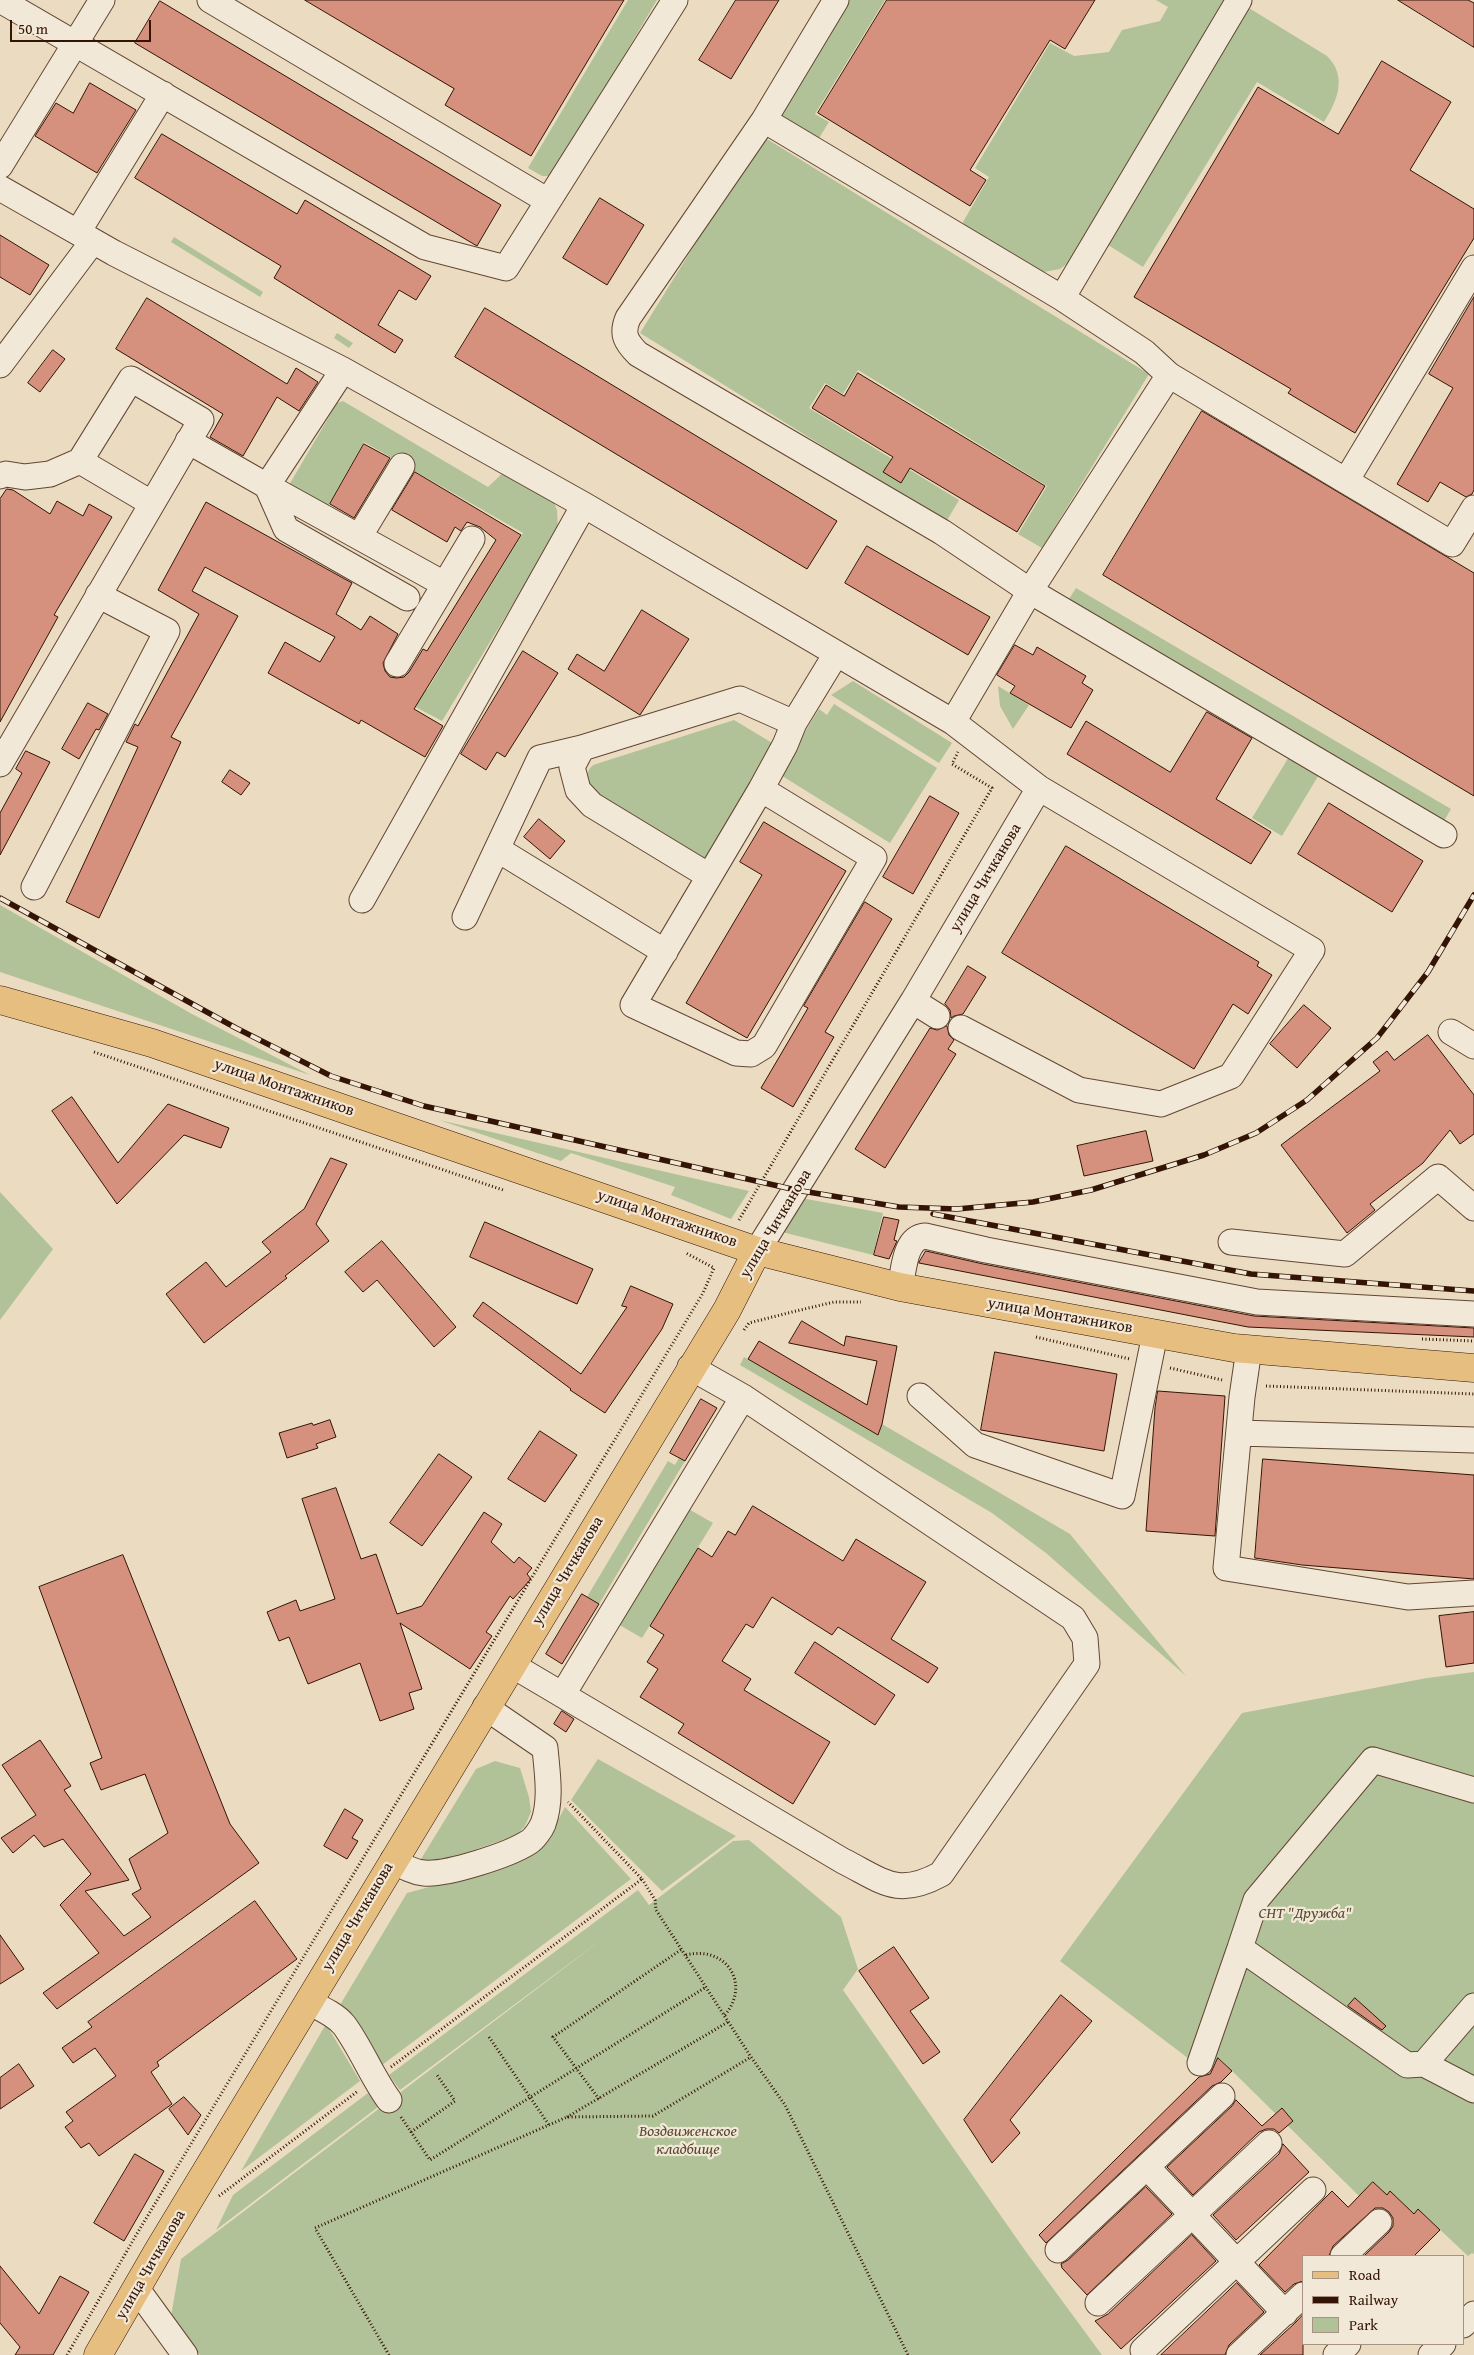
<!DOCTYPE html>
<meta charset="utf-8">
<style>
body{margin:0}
#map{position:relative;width:1474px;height:2355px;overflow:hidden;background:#ebdcc1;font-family:"Gentium Book Plus",serif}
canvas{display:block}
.legend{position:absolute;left:1302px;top:2255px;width:162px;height:90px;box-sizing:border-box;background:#f2e8d7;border:1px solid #a69383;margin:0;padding:6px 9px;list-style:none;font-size:15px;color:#341404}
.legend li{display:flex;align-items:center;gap:10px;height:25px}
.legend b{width:25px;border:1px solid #a69383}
.scale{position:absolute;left:10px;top:20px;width:141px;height:22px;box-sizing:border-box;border:2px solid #341404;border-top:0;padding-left:6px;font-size:15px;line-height:18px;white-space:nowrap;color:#341404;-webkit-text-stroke:4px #f2e8d7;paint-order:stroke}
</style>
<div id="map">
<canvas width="1474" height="2355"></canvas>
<ul class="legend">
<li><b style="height:6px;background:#e6be80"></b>Road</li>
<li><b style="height:6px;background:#341404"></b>Railway</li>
<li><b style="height:14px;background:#b1c298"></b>Park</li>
</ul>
<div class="scale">50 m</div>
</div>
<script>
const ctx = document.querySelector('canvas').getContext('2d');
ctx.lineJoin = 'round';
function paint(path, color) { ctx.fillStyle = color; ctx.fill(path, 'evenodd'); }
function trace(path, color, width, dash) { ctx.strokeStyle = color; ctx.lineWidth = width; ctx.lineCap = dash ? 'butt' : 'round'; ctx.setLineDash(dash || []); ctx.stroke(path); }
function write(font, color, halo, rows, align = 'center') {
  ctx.font = font + ' "Gentium Book Plus",serif'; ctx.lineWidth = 4.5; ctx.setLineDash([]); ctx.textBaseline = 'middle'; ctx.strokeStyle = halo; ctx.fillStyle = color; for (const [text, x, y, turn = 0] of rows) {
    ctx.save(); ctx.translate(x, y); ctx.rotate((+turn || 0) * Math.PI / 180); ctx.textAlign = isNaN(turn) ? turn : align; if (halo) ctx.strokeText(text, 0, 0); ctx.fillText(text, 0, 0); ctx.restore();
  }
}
paint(new Path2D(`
 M628,0H657L556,170L549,176H542L528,168Z
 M844,0H885L815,114L829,122L816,143L781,122L778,110Z
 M1156,0H1223L1225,5L1068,263L1060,269L1044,272L965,227L963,222L989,177L975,168L1050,43L1074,56L1109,52L1122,30L1160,21L1168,7Z
 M1249,8L1327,56C1348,77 1337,101 1324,122L1257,82L1143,267L1105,243Z
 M762,136L1149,374L1042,548L1018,534L1047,486L858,370L843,394L825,383L809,408L959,500L946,522L640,333Z
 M174,237L263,292L260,297L171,242Z
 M337,333L353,343L349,348L334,338Z
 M343,401L488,487L509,467L552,498L557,510L558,530L442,721L374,685L386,666L427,690L523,533L364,442L326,510L289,485L337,403Z
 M1076,588L1451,809L1444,821L1069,599Z
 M853,681L952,743L939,763L831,695Z
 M998,686L1029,705L1013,729L1000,706Z
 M834,704L937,768L890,843L779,774L819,709L827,715Z
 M734,720L774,744L708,856L704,859L592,798C588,786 582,775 593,765Z
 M1290,755L1320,773L1282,836L1252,818Z
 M0,905L192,1014L310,1075L0,972Z
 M439,1120L749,1191L731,1219L671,1195L675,1187L571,1153L561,1161Z
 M0,1192L53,1249L0,1320Z
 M801,1198L883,1213L873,1255L782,1232Z
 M744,1357L878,1435L882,1424L1070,1534L1186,1676L1046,1553L992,1513L740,1365Z
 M679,1458L685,1461L599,1604L587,1597L668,1461L675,1465Z
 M687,1508L713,1523L642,1638L616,1623Z
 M1474,1672V2254L1472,2253L1468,2256L1419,2210L1414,2214L1391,2192L1387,2195L1373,2182L1359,2196L1219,2058L1205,2071L1060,1961L1242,1713L1427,1678Z
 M598,1759L736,1836L662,1891L571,1800Z
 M495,1761L520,1768L529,1797L531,1812L525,1826L517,1835L457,1856L425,1863L421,1859L476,1769Z
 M565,1807L631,1879L382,2065L354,2016L340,2005L407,1893L503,1867L550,1835Z
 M749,1840L841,1917L858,1969L843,1990L1024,2249L1102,2355H200L171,2316L181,2259L605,1937L400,2090L389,2075L638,1890L649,1905L733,1841Z
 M326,2024L360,2081L241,2171Z
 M368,2093L378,2107L216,2230L233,2195Z`), '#b1c298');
const building = new Path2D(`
 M305,0H624L531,156L445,105L454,89Z
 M736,0H779L731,79L699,60Z
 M887,0H1095L1065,49L1050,40L970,170L986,180L970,206L818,113Z
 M1398,0H1468L1474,3V47Z
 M160,1L501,205L477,246L135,43Z
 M1382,61L1451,102L1410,170L1474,209V238L1355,433L1288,393L1291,389L1134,297L1258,87L1338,134Z
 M90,83L136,110L97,173L35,136L56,103L73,113Z
 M162,134L297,214L305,200L431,276L416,300L399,290L378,325L403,340L395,353L274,278L281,266L135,178Z
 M600,198L644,225L607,285L563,258Z
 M0,235L49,265L30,295L0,277Z
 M1474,297V490L1472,494L1466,497L1440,482L1428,502L1397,484L1453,388L1429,374Z
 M147,298L287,384L296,368L318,382L299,411L277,397L243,456L210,437L223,414L116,349Z
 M485,308L837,521L807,569L455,357Z
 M53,350L65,359L40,392L28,383Z
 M858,373L1045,486L1017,532L910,468L901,483L883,472L893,457L812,408L826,385L844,396Z
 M1202,411L1474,573V796L1103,575Z
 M364,444L390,458L354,518L330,504Z
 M415,472L521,535L414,709L443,726L425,757L361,720L359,724L268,673L285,642L320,662L335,637L205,567L192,591L238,616L171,737L181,742L99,918L66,902L138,747L126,742L135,724L138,726L199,614L158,590L206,502L352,583L336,614L361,630L370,616L398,634L383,663L385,671L390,677L397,678L404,677L409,672L423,649L427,651L496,540L480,527L467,522L461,531L455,527L447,542L392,510Z
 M7,489L13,490L50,514L57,501L83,516L89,504L112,517L54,615L58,617L0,722V499Z
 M867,546L990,617L968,655L845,583Z
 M642,610L689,639L640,715L568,669L577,654L604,671Z
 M1015,645L1033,655L1037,647L1086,676L1082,683L1093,690L1071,728L1010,693L1015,686L997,675Z
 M523,651L558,673L505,757L497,752L486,770L461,754Z
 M88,703L108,714L99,730L96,729L79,759L62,749Z
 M1207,712L1252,738L1216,799L1271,832L1251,864L1067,754L1086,721L1170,772Z
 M26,751L50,762L0,855V813L22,773L16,769Z
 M230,770L250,783L241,795L222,782Z
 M930,796L959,813L913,894L883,877Z
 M1329,803L1423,861L1392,912L1298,854Z
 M539,819L565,841L550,859L524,837Z
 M764,822L846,871L747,1038L686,1003L762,875L740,862Z
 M1066,846L1259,962L1257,966L1272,975L1248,1014L1233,1004L1194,1069L1002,953Z
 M865,902L892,919L825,1032L834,1037L793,1107L761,1088L808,1008L804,1006Z
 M968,966L986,977L963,1014L954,1016L951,1018L950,1010L945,1004Z
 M1304,1005L1331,1028L1297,1068L1270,1044Z
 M947,1026L949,1035L954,1040L948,1049L956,1054L885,1168L855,1149L930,1028L937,1030Z
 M1428,1035L1474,1095V1134L1460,1144L1450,1130L1423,1163L1370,1204L1375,1210L1347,1233L1281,1145L1380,1071L1373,1062L1387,1051L1394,1060Z
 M72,1097L118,1163L168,1104L229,1128L221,1148L184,1135L117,1204L52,1111Z
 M1146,1131L1153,1161L1084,1176L1077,1146Z
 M331,1158L347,1164L316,1224L329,1241L285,1276L287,1278L204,1343L166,1294L206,1262L226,1287L271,1252L262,1242L304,1209Z
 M884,1217L899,1220L894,1240L897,1241L889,1259L874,1255Z
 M485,1222L593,1269L577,1304L470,1257Z
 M382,1241L456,1327L434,1347L377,1280L363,1292L345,1272Z
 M926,1251L983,1264L1254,1316L1474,1328V1337L1248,1327L919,1263Z
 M631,1286L673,1304L662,1329L605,1413L570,1390L571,1389L473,1316L483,1302L581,1374L627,1307L622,1306Z
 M802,1321L844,1346L846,1336L897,1346L882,1424L878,1435L748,1359L759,1341L867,1405L877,1361L789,1343Z
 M995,1352L1117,1374L1104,1451L981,1430Z
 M1158,1391L1225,1396L1215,1536L1146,1531L1155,1408Z
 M701,1399L717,1408L685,1461L670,1453Z
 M330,1420L336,1437L316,1444L318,1448L287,1458L279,1433L312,1423L313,1425Z
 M540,1431L577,1455L545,1502L508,1479Z
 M439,1454L472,1477L422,1546L390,1523Z
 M1263,1459L1474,1475V1579L1302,1565L1255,1558Z
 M336,1488L361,1559L376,1554L397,1614L422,1606L484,1512L502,1524L491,1542L514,1563L519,1557L532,1568L527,1574L531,1579L513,1599L510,1596L486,1632L492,1636L470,1669L400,1623L422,1689L409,1693L414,1709L380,1721L360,1663L308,1684L289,1637L279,1641L267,1612L296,1600L300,1611L335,1599L302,1499Z
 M753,1506L843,1561L856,1539L926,1582L891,1639L938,1668L928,1683L838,1627L832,1635L772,1597L753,1628L746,1624L722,1661L751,1679L744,1690L830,1742L793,1804L678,1733L684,1724L640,1697L658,1669L647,1662L664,1635L650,1626L698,1548L712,1557L728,1531L735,1535Z
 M123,1555L230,1824L259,1863L57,2009L43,1993L99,1953L60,1905L91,1874L63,1839L44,1847L34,1835L13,1853L1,1838L36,1815L2,1765L40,1740L71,1786L64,1790L129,1880L85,1891L124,1936L151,1917L132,1894L141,1889L129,1859L168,1833L145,1774L101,1790L90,1763L102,1758L39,1587Z
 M582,1594L599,1604L562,1664L546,1654Z
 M1474,1612V1663L1446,1667L1439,1616Z
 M815,1642L895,1695L875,1725L795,1673Z
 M562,1711L574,1719L566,1732L554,1724Z
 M345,1809L363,1820L352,1838L358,1841L347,1859L324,1846Z
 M255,1901L297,1959L157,2062L159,2066L151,2072L172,2104L99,2156L89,2143L81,2148L65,2127L73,2121L66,2112L116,2076L95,2048L73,2063L62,2048L92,2027L88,2022Z
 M0,1935L24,1969L0,1984Z
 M894,1947L929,1998L910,2011L940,2052L923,2064L859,1971Z
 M1061,1995L1092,2021L1010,2120L1020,2133L992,2163L964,2120Z
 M1355,1998L1386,2026L1382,2030L1348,2006Z
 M1218,2058L1232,2071L1221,2082L1212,2086L1046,2243L1039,2235L1199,2077L1210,2074Z
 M19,2064L34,2086L0,2109V2078Z
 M184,2097L201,2115L188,2135L169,2109Z
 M1236,2100L1262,2126L1282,2108L1293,2121L1279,2133L1274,2129H1266L1259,2132L1193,2195L1167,2167L1232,2106Z
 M1283,2144L1309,2172L1236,2240L1213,2215L1279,2154Z
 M135,2154L164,2171L124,2241L94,2223Z
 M1373,2182L1387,2195L1390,2191L1414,2214L1418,2209L1440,2230L1414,2256H1364L1389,2232L1393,2226V2218L1389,2212L1383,2208H1375L1333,2246L1329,2256H1303V2281L1294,2284L1285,2292L1259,2265L1332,2191L1348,2207Z
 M1146,2187L1172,2214L1087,2295L1062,2268L1061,2264L1068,2260Z
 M1192,2235L1216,2261L1121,2349L1095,2321L1108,2314Z
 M0,2266L39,2314L60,2276L89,2292L53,2355H15L20,2347L0,2323Z
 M1237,2283L1264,2312L1229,2345L1225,2355H1161Z
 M1303,2315V2355H1260L1294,2324Z`);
paint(building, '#d5907e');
trace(building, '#341404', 1);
const minor = new Path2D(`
 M0,0L425,247L506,268L675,0
 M210,0L548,201
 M836,0L764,120L628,318C621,334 626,342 638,354L942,532L1030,591L1444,835
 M764,120L1062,298
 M0,166L102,0
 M0,188L114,253L343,370L584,505L953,722L1039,788L1312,950L1231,1076L1161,1104L1079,1090L961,1028
 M78,232L163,94
 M1474,268L1346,481L1452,544L1474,508
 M0,365L93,241
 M1169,375L1346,481
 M188,441L267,486L343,370
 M80,461L151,503
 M0,476L6,474L25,477L50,474L80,461L131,379L201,420L0,764
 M359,537L402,466
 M407,598L286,529L267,486L444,584
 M397,664L472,539
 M953,722L1030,591L1169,375L1144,352L1062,298L1239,0
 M582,748L540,758L497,849L665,952
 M761,789L874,858L764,1046L751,1054L736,1053L633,1005L761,789L785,745L794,723L836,654
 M709,876L592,805L578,790L572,767L582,748L740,699L794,723
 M34,887L167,631L98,595
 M362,900L584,505
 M465,917L497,849
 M913,1001L937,1016
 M1451,1032L1474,1046
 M1231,1242L1345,1254L1438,1177L1474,1208
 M757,1251L913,1001L1039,788
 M900,1287C904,1271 904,1238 925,1236L986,1250L1257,1302L1474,1314
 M1249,1349L1242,1397L1226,1568L1408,1597L1474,1593
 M920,1396L975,1445L1122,1496L1155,1334
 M1239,1433L1474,1440
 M512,1665L843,1861C883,1881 897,1898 941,1874L1087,1664L1085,1638L1073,1618L743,1397L690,1367
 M563,1694L743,1397
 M393,1860C403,1866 412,1872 424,1873C447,1875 509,1855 529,1842C534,1839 541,1829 543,1824C552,1800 547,1772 545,1748L485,1707
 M1240,1948L1256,1900L1373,1760L1474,1790
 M308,2002C320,2008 335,2014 344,2025C361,2048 372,2077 389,2100
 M1474,2006L1424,2064L1474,2090
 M1200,2063L1240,1948L1407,2065L1424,2064
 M1147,2167L1285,2313
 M1058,2250L1222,2096
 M1343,2256L1379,2222
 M137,2289L185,2355
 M1098,2303L1269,2143
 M1463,2325L1474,2314
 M1143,2350L1313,2190
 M1239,2355L1303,2295
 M1336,2355L1348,2344
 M1431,2355L1443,2344`);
const major = new Path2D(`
 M0,1000L152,1043L757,1251L900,1287L1234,1348L1474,1368
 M98,2355L158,2251L727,1310L757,1251`);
trace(minor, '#624633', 27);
trace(major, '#341404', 29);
trace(new Path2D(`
 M94,1052L503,1190
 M739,1220L992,788L952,764L958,752
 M744,1330L749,1323L792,1312L834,1302H861
 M1036,1337L1130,1359
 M1422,1339L1474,1341
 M1170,1368L1222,1380
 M1266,1386L1474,1394
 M642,1879L655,1900L656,1910L751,2057L785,2105L908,2355
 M686,1955C726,1945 752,1984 724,2016
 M489,2037L549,2125
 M391,2067L642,1879L568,1802
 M599,2099L553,2037L682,1949
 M401,2117L430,2160L706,1987
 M567,2117L728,2022
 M411,2132L455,2101L437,2075
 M219,2196L358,2091
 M67,2355L135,2237L703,1293L714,1268L686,1253
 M389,2355L315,2228L567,2117L653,2116L751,2057`), '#341404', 3, [1, 2.5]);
trace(minor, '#f2e8d7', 25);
trace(major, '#e6be80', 28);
const rail = new Path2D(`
 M0,898L236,1028L331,1076L424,1106L796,1190L899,1207L957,1209L1033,1202L1091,1190L1204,1155L1256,1133L1307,1100L1377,1038L1428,972L1474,895
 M933,1214L1251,1274L1474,1291`);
trace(rail, '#341404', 5.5);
trace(rail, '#f2e8d7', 4, [11]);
write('16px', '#341404', '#f2e8d7', [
 ["улица Чичканова",986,878,-59],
 ["улица Монтажников",284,1088,19],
 ["улица Монтажников",667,1219,19],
 ["улица Чичканова",776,1224,-59],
 ["улица Монтажников",1060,1316,10],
 ["улица Чичканова",568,1571,-59],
 ["улица Чичканова",358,1917,-59],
 ["улица Чичканова",151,2265,-60]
]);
write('italic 16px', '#5a4830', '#f2e8d7', [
 ["СНТ \"Дружба\"",1305,1914],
 ["Воздвиженское",688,2132],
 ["кладбище",688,2150]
]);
</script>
